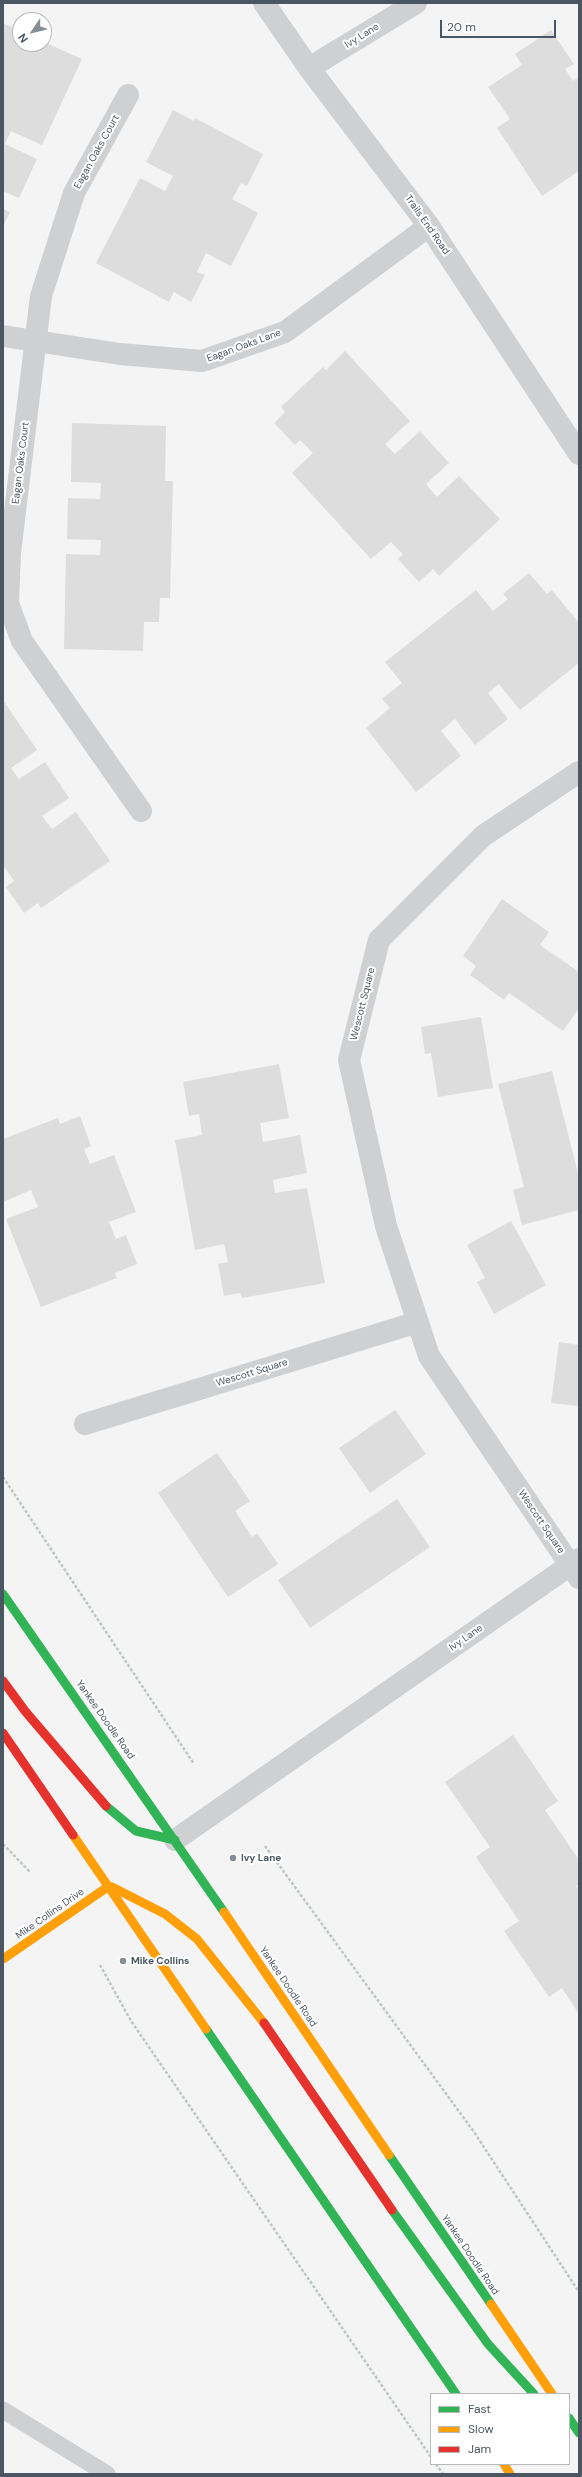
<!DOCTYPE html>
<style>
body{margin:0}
#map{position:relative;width:582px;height:2477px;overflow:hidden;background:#f4f4f4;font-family:"DM Sans",sans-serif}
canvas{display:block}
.frame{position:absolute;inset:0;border:4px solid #4a5661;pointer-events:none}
.legend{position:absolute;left:430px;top:2393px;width:140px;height:72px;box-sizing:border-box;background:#fff;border:1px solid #b7bbc0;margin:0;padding:5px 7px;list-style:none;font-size:12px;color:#4a5661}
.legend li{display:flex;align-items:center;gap:8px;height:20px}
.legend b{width:20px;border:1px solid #b7bbc0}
.north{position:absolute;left:12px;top:12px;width:40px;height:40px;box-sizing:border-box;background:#fff;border:1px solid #b7bbc0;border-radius:50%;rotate:235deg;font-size:11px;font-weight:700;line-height:16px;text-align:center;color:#4a5661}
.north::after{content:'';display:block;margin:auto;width:14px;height:18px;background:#868d94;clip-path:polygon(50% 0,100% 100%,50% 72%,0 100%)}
.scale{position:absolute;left:440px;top:20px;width:116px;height:18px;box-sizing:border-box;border:2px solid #4a5661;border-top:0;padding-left:5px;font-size:12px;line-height:14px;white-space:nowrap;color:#4a5661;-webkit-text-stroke:3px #fff;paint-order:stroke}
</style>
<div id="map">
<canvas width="582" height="2477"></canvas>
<div class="frame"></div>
<ul class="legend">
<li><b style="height:5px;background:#30b455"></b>Fast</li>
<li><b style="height:5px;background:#ff9f0a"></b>Slow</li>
<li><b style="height:5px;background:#e5322d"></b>Jam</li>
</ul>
<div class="north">N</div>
<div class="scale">20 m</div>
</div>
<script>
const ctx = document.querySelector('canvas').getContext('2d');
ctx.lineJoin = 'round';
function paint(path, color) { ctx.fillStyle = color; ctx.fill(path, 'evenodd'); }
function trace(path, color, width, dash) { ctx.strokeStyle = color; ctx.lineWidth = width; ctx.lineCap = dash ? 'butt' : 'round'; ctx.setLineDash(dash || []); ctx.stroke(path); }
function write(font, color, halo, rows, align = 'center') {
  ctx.font = font + ' "DM Sans",sans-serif'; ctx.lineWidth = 4; ctx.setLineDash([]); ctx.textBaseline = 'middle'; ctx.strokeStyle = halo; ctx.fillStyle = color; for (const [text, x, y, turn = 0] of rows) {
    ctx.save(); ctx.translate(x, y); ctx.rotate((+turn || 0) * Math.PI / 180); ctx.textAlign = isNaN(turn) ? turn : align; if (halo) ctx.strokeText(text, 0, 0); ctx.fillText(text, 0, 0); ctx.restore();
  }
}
paint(new Path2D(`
 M3,23L20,31V44H44V42L82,59L42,145L11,131L5,144L37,159L19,198L3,191Z
 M551,30L574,64L565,69L573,81L579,77V171L542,196L497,128L510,119L488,87L522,65L515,54Z
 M173,110L194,121L195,118L263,154L247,186L241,183L232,199L258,213L231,266L206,253L197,272L205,275L191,302L174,292L169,302L96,263L140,178L165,191L173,176L146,162Z
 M3,209L10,212L3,227Z
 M345,351L410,421L385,444L395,454L420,431L449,463L426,484L437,497L459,476L500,519L439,576L433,569L419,582L398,559L403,554L391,542L371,559L292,473L313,453L300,440L295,445L274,423L285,412L281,407L323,367L326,370Z
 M72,423L166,426L165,481H173L170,598H160L159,622H144L143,651L64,649L66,554L100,555L101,540L67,539L68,498L100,499L101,483L71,482Z
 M529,573L547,594L552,590L579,623V663L520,710L499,684L488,693L508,719L475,745L455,719L441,731L461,756L416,792L366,728L390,708L382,699L402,683L385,662L476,590L493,611L508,599L503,594Z
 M3,700L37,750L11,768L19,779L45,762L69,798L42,816L52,829L76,812L110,861L41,908L38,903L24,913L6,887L14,881L3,865Z
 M502,899L549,932L540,945L579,972V1008L563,1031L509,993L504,1000L470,975L476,966L463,956Z
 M481,1017L493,1088L438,1097L431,1053L425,1054L421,1027Z
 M279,1064L289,1118L260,1123L263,1142L300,1135L307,1173L273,1180L275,1193L307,1188L325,1283L242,1298L240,1293L224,1296L218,1264L228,1262L224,1244L195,1250L175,1140L202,1135L199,1114L189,1116L183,1082Z
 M552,1071L579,1177V1210L522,1225L513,1190L524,1187L498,1084Z
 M80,1116L91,1146L84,1149L90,1164L114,1155L136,1212L109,1222L116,1239L126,1235L137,1264L115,1273L117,1278L41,1307L6,1219L38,1207L31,1190L3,1202V1139L58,1118L60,1124Z
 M511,1221L546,1285L494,1314L477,1282L485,1278L467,1245Z
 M559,1342L579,1345V1406L551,1403Z
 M395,1410L426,1454L370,1493L339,1448Z
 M217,1453L250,1501L235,1511L252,1537L257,1533L278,1564L228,1597L158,1493Z
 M397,1499L430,1547L310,1628L278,1580Z
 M513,1735L558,1801L545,1810L579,1860V1884L576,1886L579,1890V2014L562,1988L549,1997L504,1931L519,1921L476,1857L490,1847L445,1782Z`), '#ddddde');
trace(new Path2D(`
 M3,1477L194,1764
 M3,1844L30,1872
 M265,1846L474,2132L579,2292
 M100,1965L131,2021L431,2457
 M436,2464L443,2474`), '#bcc7c4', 2.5, [3, 2]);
trace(new Path2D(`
 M3,2410L107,2474`), '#ced0d2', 17);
trace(new Path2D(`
 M264,3L309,68L429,226L579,454
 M309,68L416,3
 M128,95L74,193L41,296L10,553L8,603L22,641L141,811
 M3,336L120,354L202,361L285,332L429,226
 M579,772L483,836L379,940L349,1060L386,1226L429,1356L579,1578
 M85,1424L418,1322
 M175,1840L579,1559`), '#ced0d2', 22);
trace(new Path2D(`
 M3,1594L224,1912
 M106,1806L136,1831L175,1840
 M206,2029L456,2394
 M389,2155L491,2304
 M392,2210L488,2344L534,2394
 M569,2418L579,2433`), '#30b455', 9);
trace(new Path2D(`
 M73,1835L206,2029
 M112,1887L165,1914L197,1939L264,2023
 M224,1912L389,2155
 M3,1959L109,1886
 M491,2304L552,2394
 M504,2464L510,2474`), '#ff9f0a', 9);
trace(new Path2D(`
 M3,1681L25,1711L106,1806
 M3,1733L73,1835
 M264,2023L392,2210`), '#e5322d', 9);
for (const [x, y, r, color] of [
 [233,1858,4,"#868d94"],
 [123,1961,4,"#868d94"]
]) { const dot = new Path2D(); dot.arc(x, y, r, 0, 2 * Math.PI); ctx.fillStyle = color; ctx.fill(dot); trace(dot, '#fff', 1.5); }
write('10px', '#4a5661', '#fff', [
 ["Ivy Lane",362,36,-32],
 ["Eagan Oaks Court",97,152,-61],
 ["Trails End Road",427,225,55],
 ["Eagan Oaks Lane",244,346,-20],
 ["Eagan Oaks Court",21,463,-83],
 ["Wescott Square",363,1004,-76],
 ["Wescott Square",252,1373,-17],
 ["Wescott Square",541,1522,56],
 ["Ivy Lane",466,1638,-35],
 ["Yankee Doodle Road",105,1720,55],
 ["Mike Collins Drive",50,1914,-35],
 ["Yankee Doodle Road",288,1987,56],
 ["Yankee Doodle Road",470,2255,56]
]);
write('bold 10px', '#4a5661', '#fff', [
 ["Ivy Lane",241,1858],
 ["Mike Collins",131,1961]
], 'left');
</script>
